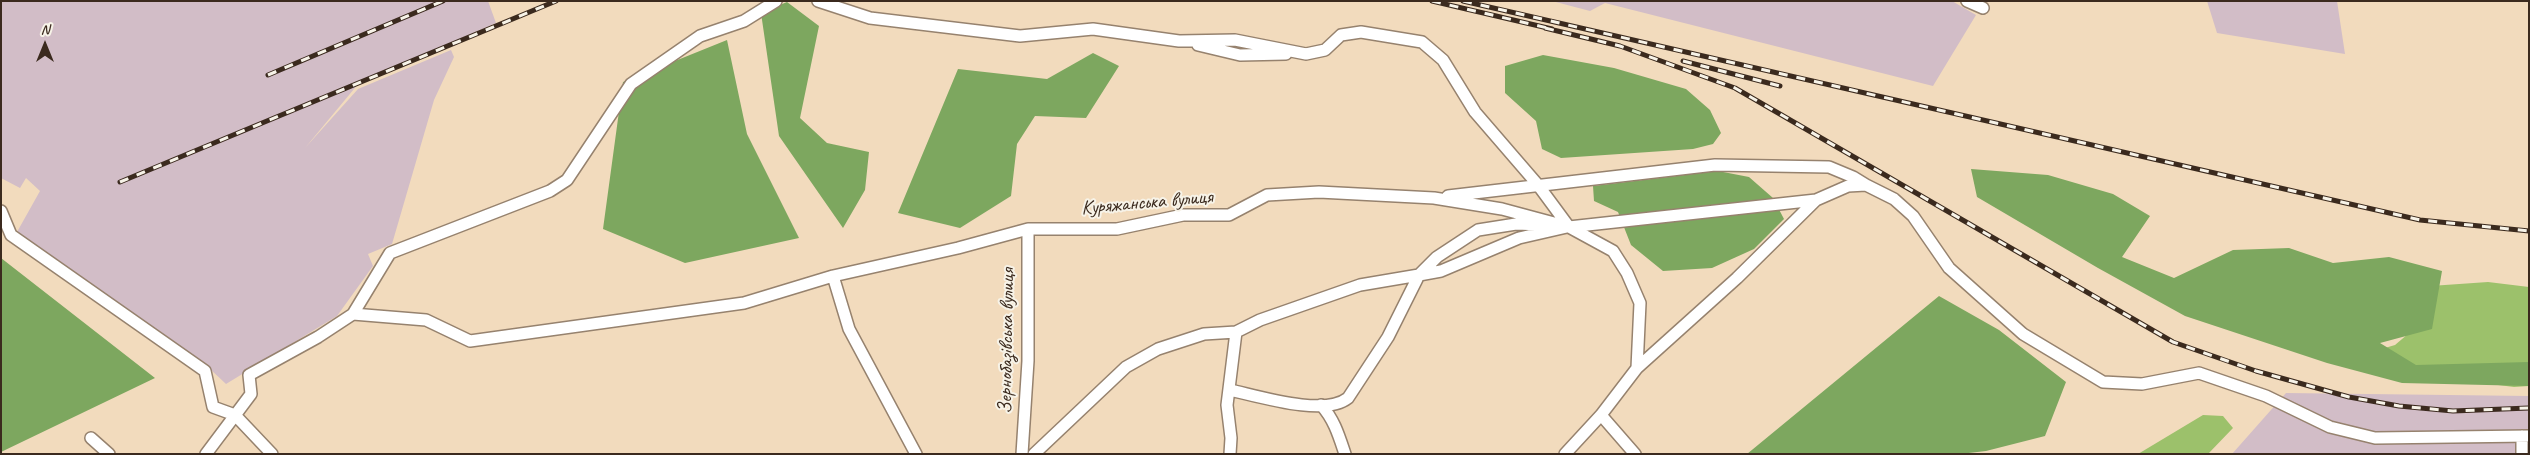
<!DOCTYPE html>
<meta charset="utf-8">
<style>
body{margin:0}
#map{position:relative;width:2530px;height:455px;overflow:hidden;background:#f2dbbd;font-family:Caveat,sans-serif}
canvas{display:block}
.frame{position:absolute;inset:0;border:2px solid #3b2a1e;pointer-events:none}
.north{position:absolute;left:20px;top:20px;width:50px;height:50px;-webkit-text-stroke:4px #f7f3e8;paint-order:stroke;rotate:0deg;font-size:14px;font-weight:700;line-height:20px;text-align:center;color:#3b2a1e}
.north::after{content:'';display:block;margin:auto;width:18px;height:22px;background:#3b2a1e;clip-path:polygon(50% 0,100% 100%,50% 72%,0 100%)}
</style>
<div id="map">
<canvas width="2530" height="455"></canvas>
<div class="frame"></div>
<div class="north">N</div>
</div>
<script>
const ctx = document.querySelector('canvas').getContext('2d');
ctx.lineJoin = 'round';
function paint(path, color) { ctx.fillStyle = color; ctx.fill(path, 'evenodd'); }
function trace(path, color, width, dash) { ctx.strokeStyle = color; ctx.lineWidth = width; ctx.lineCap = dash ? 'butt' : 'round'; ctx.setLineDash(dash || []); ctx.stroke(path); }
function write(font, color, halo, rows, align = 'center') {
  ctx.font = font + ' Caveat,sans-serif'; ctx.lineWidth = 4; ctx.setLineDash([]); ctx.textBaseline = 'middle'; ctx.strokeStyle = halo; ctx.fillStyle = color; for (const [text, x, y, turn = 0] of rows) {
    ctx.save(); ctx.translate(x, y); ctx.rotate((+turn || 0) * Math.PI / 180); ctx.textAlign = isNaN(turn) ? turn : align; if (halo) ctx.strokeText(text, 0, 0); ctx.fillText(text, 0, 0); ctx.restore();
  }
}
paint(new Path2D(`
 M1,1H488L496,23L359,83L305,148L358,89L451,50L454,57L434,100L392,244L368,254L373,266L337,316L226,384L209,368L17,232L40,191L26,178L20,188L1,178Z
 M1552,1H1952L1976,15L1933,86L1605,3L1590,11Z
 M2207,1H2337L2345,54L2217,33Z
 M2286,393L2529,396V454H2232Z`), '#d2bdc7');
paint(new Path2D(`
 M2488,282L2529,287V386L2514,387L2428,376L2368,353L2395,345L2415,328L2416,287Z
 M2203,415L2223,416L2233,428L2208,454H2138Z`), '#9cc16b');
paint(new Path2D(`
 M787,2L819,26L800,118L827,143L869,152L865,190L843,228L779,136L761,13Z
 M727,40L747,134L799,238L685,263L603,229L623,82Z
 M1093,53L1119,66L1086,118L1035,116L1017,144L1011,196L960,228L898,213L958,69L1047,79Z
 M1543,55L1614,68L1686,89L1710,110L1721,133L1713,144L1693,149L1561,158L1542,149L1536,121L1505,93V66Z
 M1971,169L2048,175L2113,194L2150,216L2122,257L2174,278L2233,250L2289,248L2333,263L2389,257L2442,271L2432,329L2380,343L2416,365L2529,362V386L2402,383L2327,363L2185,316L2098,268L1977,197Z
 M1718,171L1749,177L1773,198L1784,219L1754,249L1712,268L1663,271L1631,245L1618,212L1594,201L1593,186Z
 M1,258L155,378L1,452Z
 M1939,296L1999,330L2066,382L2045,436L1986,451L1960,454H1747Z`), '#7da75f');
const minor = new Path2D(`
 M818,1L870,18L1020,36L1093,29L1179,41L1235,40L1306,54L1325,50L1341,35L1361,32L1422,42L1443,60L1475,112L1538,185L1569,227L1613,251L1627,273L1640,303L1637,368
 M1967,1L1983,8
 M1198,45L1240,55L1286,54
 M1448,196L1715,165L1829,167L1853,177L1866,185
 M1,211L11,235L205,371L213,407L235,415L272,454
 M833,276L849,329L916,454
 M353,314L390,253L550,191L567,180L631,84L700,36L744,21L776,1
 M1230,390C1258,396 1324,417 1348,398L1388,337L1419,275L1441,271L1519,238L1567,227
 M1321,405C1334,419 1339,436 1345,454
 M1601,415L1635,454
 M2522,436V454
 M91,438L109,454
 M206,454L251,394L249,375L318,337L353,314L426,320L470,341L744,303L833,276L958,248L1028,229H1117L1183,215H1229L1267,195L1319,192L1434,198L1502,209L1569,227L1816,200
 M1022,454L1028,361V229
 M1034,454L1126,367L1158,349L1204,334L1236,332L1260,320L1360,285L1419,275L1437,257L1478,230L1516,224L1542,225
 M1230,454L1231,438L1227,405L1236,332
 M1565,454L1601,415L1637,368L1737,278L1816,200L1848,186L1866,185L1894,199L1913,216L1949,268L2023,334L2103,382L2142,384L2199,373L2266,396L2330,427L2375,438L2529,436`);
trace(minor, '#96826e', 14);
trace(minor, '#fff', 11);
const rail = new Path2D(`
 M1432,1L1552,29
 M1463,1L2420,220L2529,231
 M1545,28L1620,46L1735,88L2173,342L2256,371L2349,397L2399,406L2453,411L2529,408
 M1683,61L1780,86
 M268,75L443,1
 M120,182L556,1`);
trace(rail, '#3b2a1e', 5);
trace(rail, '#f7f3e8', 3, [9]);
write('20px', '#3b2a1e', '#f7f3e8', [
 ["Куряжанська вулиця",1147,203,-5],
 ["Зернобазівська вулиця",1007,341,-89]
]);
</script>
